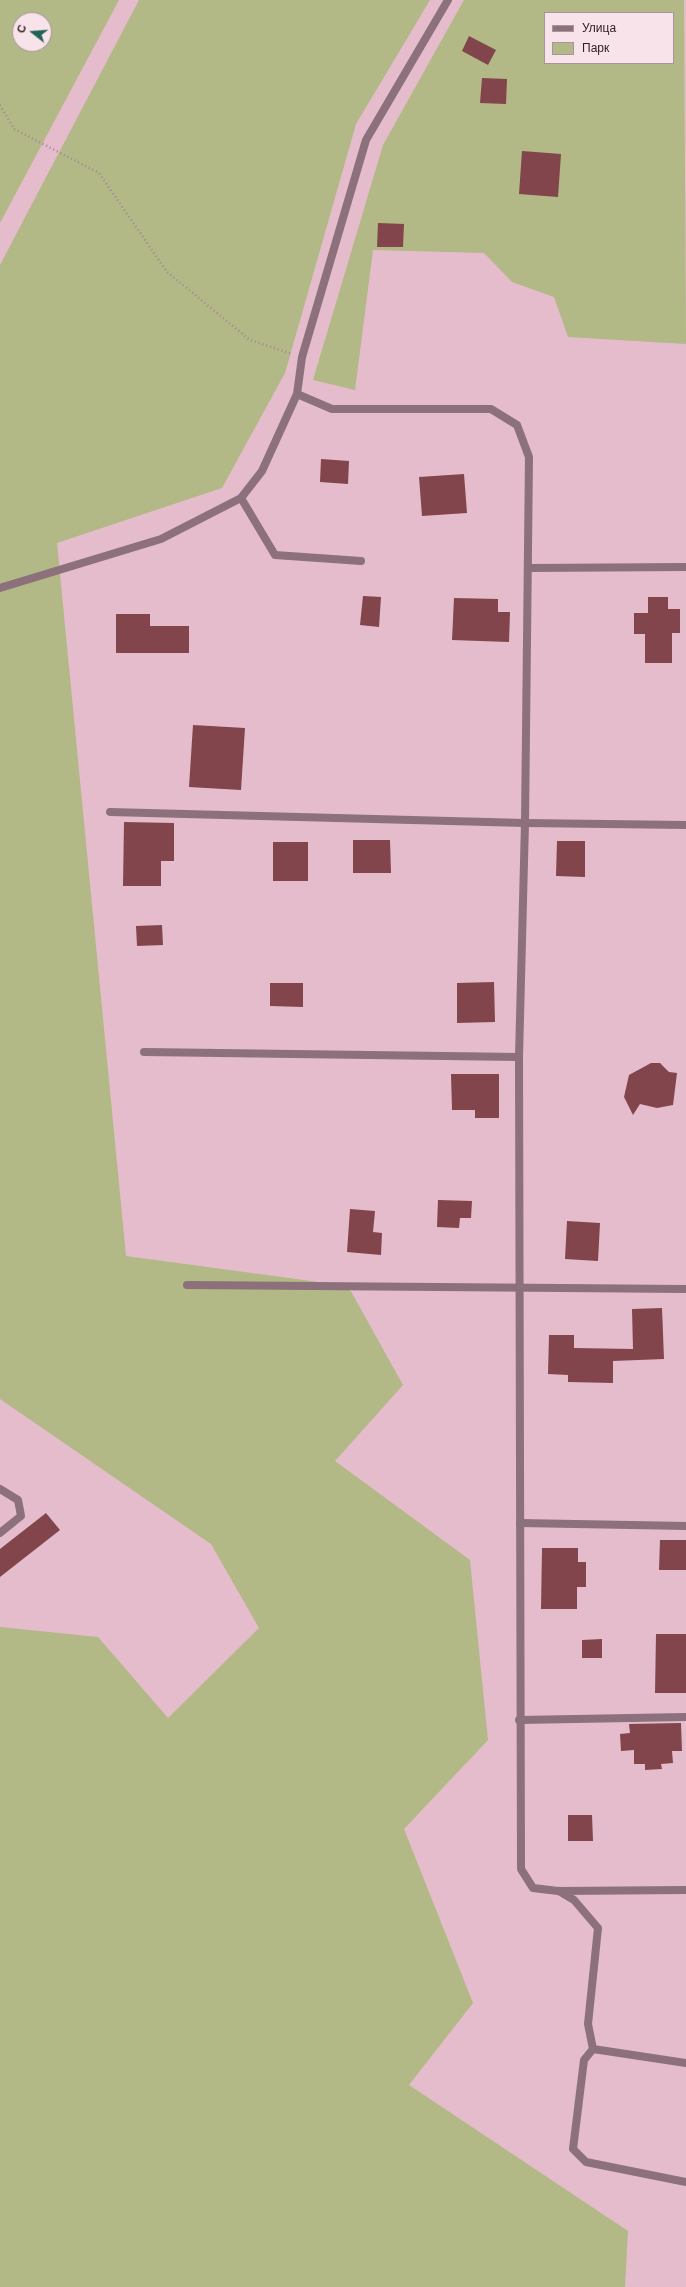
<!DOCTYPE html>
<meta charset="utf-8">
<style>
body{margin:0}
#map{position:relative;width:686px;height:2287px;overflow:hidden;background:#e4bccb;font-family:Arial,sans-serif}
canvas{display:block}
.legend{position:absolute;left:544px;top:12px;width:130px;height:52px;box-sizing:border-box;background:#f8e3ea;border:1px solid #a8959c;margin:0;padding:5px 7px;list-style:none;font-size:12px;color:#302126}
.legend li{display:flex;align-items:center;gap:8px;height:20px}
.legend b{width:20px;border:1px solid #a8959c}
.north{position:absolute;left:12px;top:12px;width:40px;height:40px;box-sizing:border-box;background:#f8e3ea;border:1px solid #a8959c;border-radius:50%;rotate:287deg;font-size:11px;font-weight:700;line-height:16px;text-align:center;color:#302126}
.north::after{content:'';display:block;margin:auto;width:14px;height:18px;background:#216454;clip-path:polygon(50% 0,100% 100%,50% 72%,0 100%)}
</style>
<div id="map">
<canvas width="686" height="2287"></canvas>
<ul class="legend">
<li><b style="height:5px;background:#8c707b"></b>Улица</li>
<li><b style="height:11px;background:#b2b886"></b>Парк</li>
</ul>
<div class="north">С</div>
</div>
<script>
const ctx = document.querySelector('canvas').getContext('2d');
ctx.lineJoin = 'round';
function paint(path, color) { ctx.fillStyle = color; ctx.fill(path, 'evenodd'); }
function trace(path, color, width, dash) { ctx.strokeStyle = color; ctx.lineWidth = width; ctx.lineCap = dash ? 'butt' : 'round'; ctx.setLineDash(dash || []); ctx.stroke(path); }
paint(new Path2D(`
 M0,0H119L0,223ZM20,20H44V44H20Z
 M139,0H430L356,124L285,373L222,488L57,543L126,1256L348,1286L403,1385L335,1461L470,1560L488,1740L404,1829L473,2003L409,2085L628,2231L625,2287H0V1627L98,1637L168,1718L259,1628L211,1544L0,1399V265Z
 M464,0H684L686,344L568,337L554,297L512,282L484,253L373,250L355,390L313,380L383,145ZM545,13H673V63H545Z`), '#b2b886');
paint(new Path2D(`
 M469,36L496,50L488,65L462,51Z
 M482,78L507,79L506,104L480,103Z
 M522,151L561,154L558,197L519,194Z
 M378,223L404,224L403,247H377Z
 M321,459L349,461L348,484L320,482Z
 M464,474L467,513L422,516L419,477Z
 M363,596L381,597L379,627L360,625Z
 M648,597H668V609H680V633H672V663H645V634H634V613H648Z
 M454,598L498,599V612H510L509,642L452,640Z
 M116,614H150V626H189V653H116Z
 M193,725L245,728L241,790L189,787Z
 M124,822L174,823V861H161V886H123Z
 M353,840H390L391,873H353Z
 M557,841H585V877L556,876Z
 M273,842H308V881H273Z
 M162,925L163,945L137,946L136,926Z
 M494,982L495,1022L457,1023V983Z
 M270,983H303V1007L270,1006Z
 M651,1063H660L669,1072L677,1073L673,1105L657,1108L640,1104L633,1115L624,1097L629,1075Z
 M451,1074H499V1118H475V1110H452Z
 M438,1200L472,1201L471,1218H460L459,1228L437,1227Z
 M350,1209L375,1211L373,1232L382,1233L381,1255L347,1252Z
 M567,1221L600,1223L598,1261L565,1259Z
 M662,1308L664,1359L613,1361V1383L568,1382V1375L548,1374L549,1335H574V1348L633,1349L632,1309Z
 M46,1513L60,1530L0,1577V1549Z
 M660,1540H686V1570H659Z
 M542,1548H578V1562H586V1587H577V1609H541Z
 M656,1634H686V1693H655Z
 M602,1639V1658H582V1640Z
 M681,1723L682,1751H672L673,1763L661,1764L662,1769L645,1770V1764H634V1750L621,1751L620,1734L630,1733L629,1724Z
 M568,1815H592L593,1841H568Z`), '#81454b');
trace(new Path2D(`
 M0,105L14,129L99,173L167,272L250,340L292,354`), '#a58591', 2.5, [1, 3]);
trace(new Path2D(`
 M241,498L275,555L361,561
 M110,812L525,823L686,825
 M144,1052L519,1057
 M187,1285L686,1289
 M0,1489L18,1500L21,1516L0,1533
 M520,1523L686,1526
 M519,1720L686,1717`), '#8c707b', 8);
trace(new Path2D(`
 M297,394L332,409H491L517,425L529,457L525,823L519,1057L521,1869L533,1888L558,1891L686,1890
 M528,568L686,567
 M0,588L161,539L241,498L262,471L297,394L302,357L366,140L448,0
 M559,1891L574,1900L598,1928L588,2024L593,2049L584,2060L573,2149L586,2162L686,2182
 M593,2049L686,2063`), '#8c707b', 8);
</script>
